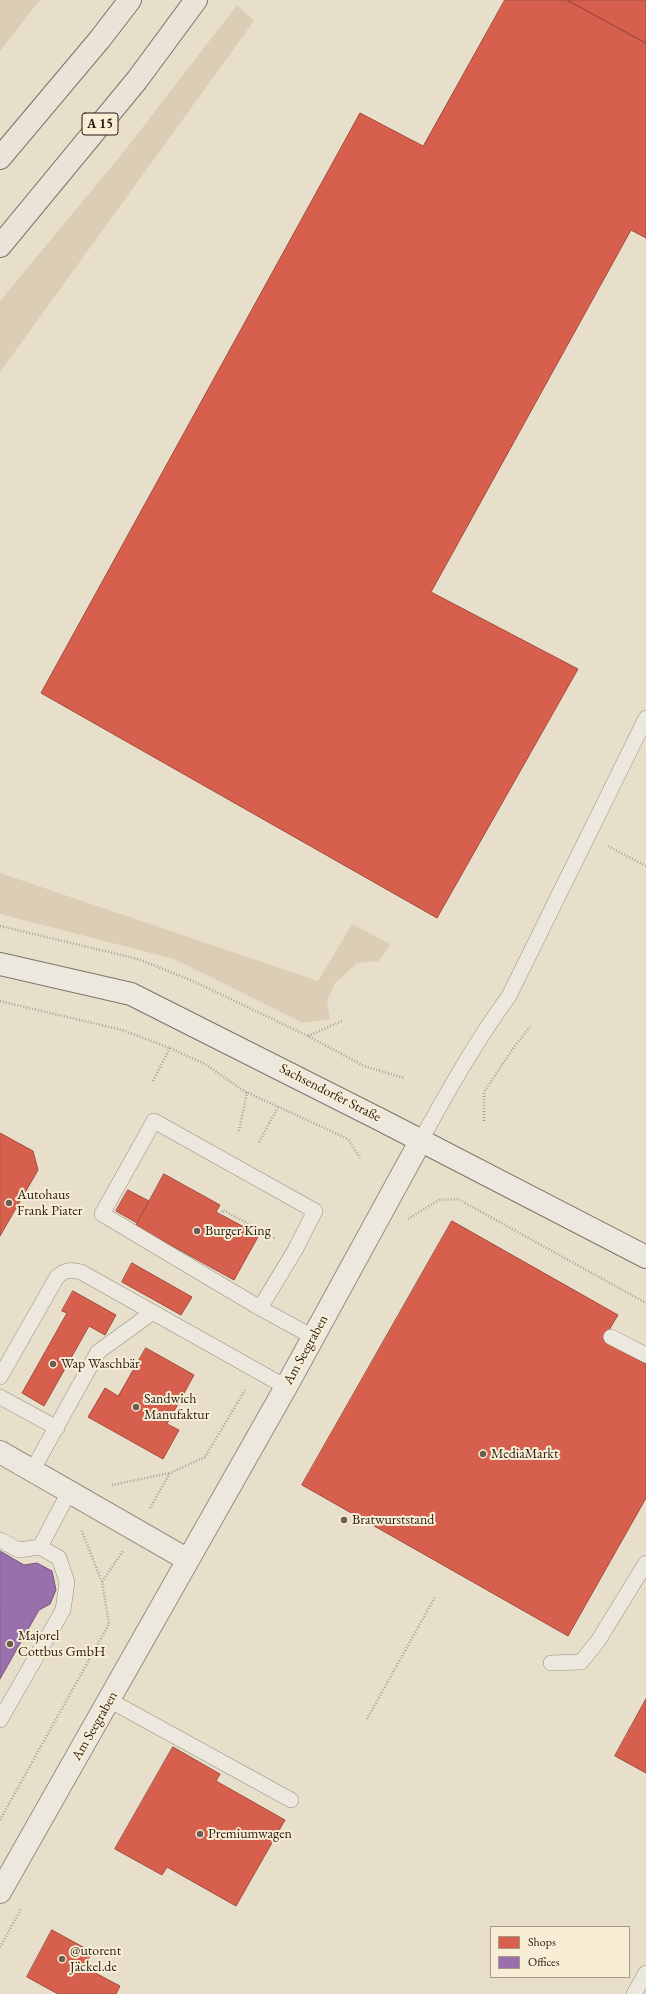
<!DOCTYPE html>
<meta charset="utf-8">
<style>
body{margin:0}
#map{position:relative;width:646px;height:1994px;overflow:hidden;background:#e8dfcb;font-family:"EB Garamond",serif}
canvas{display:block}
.legend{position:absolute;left:490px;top:1926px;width:140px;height:52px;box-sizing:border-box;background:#f8edd5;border:1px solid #a49887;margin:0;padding:5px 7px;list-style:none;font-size:12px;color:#271913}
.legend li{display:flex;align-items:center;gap:8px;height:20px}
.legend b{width:20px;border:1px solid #a49887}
</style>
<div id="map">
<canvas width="646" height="1994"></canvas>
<ul class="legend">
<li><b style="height:11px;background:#d6604d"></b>Shops</li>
<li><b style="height:11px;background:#9970ab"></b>Offices</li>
</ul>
</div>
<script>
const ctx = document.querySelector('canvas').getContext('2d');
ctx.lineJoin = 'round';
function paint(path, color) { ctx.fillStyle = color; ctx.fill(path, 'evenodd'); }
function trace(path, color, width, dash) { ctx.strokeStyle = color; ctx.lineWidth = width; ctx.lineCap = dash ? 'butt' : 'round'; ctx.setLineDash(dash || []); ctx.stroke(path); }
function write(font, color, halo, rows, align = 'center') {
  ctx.font = font + ' "EB Garamond",serif'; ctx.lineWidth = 4; ctx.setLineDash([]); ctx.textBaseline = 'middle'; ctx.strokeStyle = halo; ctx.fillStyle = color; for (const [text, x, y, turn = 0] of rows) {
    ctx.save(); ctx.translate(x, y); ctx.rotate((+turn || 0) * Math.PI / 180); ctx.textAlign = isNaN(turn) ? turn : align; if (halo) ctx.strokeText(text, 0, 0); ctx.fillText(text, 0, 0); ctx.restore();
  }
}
paint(new Path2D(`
 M0,0H40L0,51Z
 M237,5L254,21L0,372V301L122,154Z
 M0,873L318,981L352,924L390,944L379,961L357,963L335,983L327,1001L330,1019L303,1023L174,959L0,914Z`), '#dcceb4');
const shops = new Path2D(`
 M505,0H567L646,43V238L631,230L431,592L578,669L437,918L41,693L360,113L423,146Z
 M567,0H646V43Z
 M0,1133L33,1151L38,1170L0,1236Z
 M164,1174L220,1205L216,1212L259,1235L234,1280L136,1226Z
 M128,1190L149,1201L137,1223L116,1211Z
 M452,1221L618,1315L603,1340L646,1364V1498L568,1636L302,1485Z
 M132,1263L192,1297L181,1315L122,1282Z
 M73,1291L116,1315L105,1335L89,1326L44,1406L22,1393L67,1313L62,1311Z
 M146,1348L194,1375L167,1424L179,1430L163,1459L88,1417L105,1388L118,1396Z
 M646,1699V1773L615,1756Z
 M173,1747L220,1774L216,1781L285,1820L236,1906L167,1867L162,1875L115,1849Z
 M52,1930L92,1952L84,1967L120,1986L116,1994H58L27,1977Z`);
paint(shops, '#d6604d');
trace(shops, '#a24b3c', 1);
const offices = new Path2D(`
 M0,1551L24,1565L37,1563L52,1571L56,1590L50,1604L39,1610L0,1679Z`);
paint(offices, '#9970ab');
trace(offices, '#77567d', 1);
const service = new Path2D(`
 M154,1121L315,1211L295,1250L260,1308L102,1214Z
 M421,1140C448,1091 476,1041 509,996L646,718
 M260,1308L313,1337
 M611,1337L646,1355
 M0,1377L57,1277C65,1270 70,1269 81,1272L286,1387
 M0,1397L57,1428
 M32,1471L98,1352L153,1312
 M0,1540L19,1550L40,1547
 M551,1663L581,1662L598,1641L646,1563
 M109,1700L291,1800
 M0,1720L63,1610L67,1582L59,1558L40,1547L69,1492
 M634,1994L646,1973`);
const minor = new Path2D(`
 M0,1452L188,1560
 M0,1892L286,1387L421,1140`);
const secondary = new Path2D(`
 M0,964L131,994L381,1120L646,1257`);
const motorway = new Path2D(`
 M0,158L100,39L130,0
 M0,246L137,80L196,0`);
trace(service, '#958e82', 16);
trace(minor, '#958e82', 24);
trace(secondary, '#7a746a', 24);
trace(motorway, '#7a746a', 24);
trace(new Path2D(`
 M608,846L646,866
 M0,926L138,959L195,982L308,1036L364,1066L404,1078
 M0,1001L122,1030L170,1048L205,1064L244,1091L348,1139L360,1158
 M308,1036L342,1021
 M153,1081L170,1048
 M484,1121V1092L514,1047L530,1027
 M239,1131L247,1092
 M259,1142L278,1107
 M221,1215L223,1210L276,1239
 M408,1219L439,1200L458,1199L646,1303
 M112,1485L170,1473
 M150,1508L170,1473L205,1457L245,1390
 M102,1582L123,1551
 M367,1719L435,1597
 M0,1820L109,1624L102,1582L81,1529
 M0,1947L21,1909`), '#a7a199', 2.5, [1, 2]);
trace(service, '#ece8dd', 15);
trace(minor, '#ece8dd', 22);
trace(secondary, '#ece8dd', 22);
trace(motorway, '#e9e3d8', 22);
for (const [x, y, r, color] of [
 [9,1203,4,"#6b5e53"],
 [197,1231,4,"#6b5e53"],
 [53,1364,4,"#6b5e53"],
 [136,1407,4,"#6b5e53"],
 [483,1454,4,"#6b5e53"],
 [344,1520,4,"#6b5e53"],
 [10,1644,4,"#6b5e53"],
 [200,1834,4,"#6b5e53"],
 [62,1959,4,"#6b5e53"]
]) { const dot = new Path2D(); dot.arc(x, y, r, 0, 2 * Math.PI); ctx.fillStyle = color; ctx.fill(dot); trace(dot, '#f8edd5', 1.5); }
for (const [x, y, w] of [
 [100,124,36]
]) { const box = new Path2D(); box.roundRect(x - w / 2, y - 11, w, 22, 3); ctx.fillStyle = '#f8edd5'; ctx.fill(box); trace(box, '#271913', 1); }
write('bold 13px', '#271913', null, [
 ["A 15",100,124]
]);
write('14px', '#271913', '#f8edd5', [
 ["Sachsendorfer Straße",330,1093,27],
 ["Am Seegraben",306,1350,-61],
 ["Am Seegraben",95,1726,-60]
]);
write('14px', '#271913', '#f8edd5', [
 ["Autohaus",17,1195],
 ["Frank Piater",17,1211],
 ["Burger King",205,1231],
 ["Wap Waschbär",61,1364],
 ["Sandwich",144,1399],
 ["Manufaktur",144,1415],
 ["MediaMarkt",491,1454],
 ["Bratwurststand",352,1520],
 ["Majorel",18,1636],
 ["Cottbus GmbH",18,1652],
 ["Premiumwagen",208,1834],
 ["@utorent",70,1951],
 ["Jäckel.de",70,1967]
], 'left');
</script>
